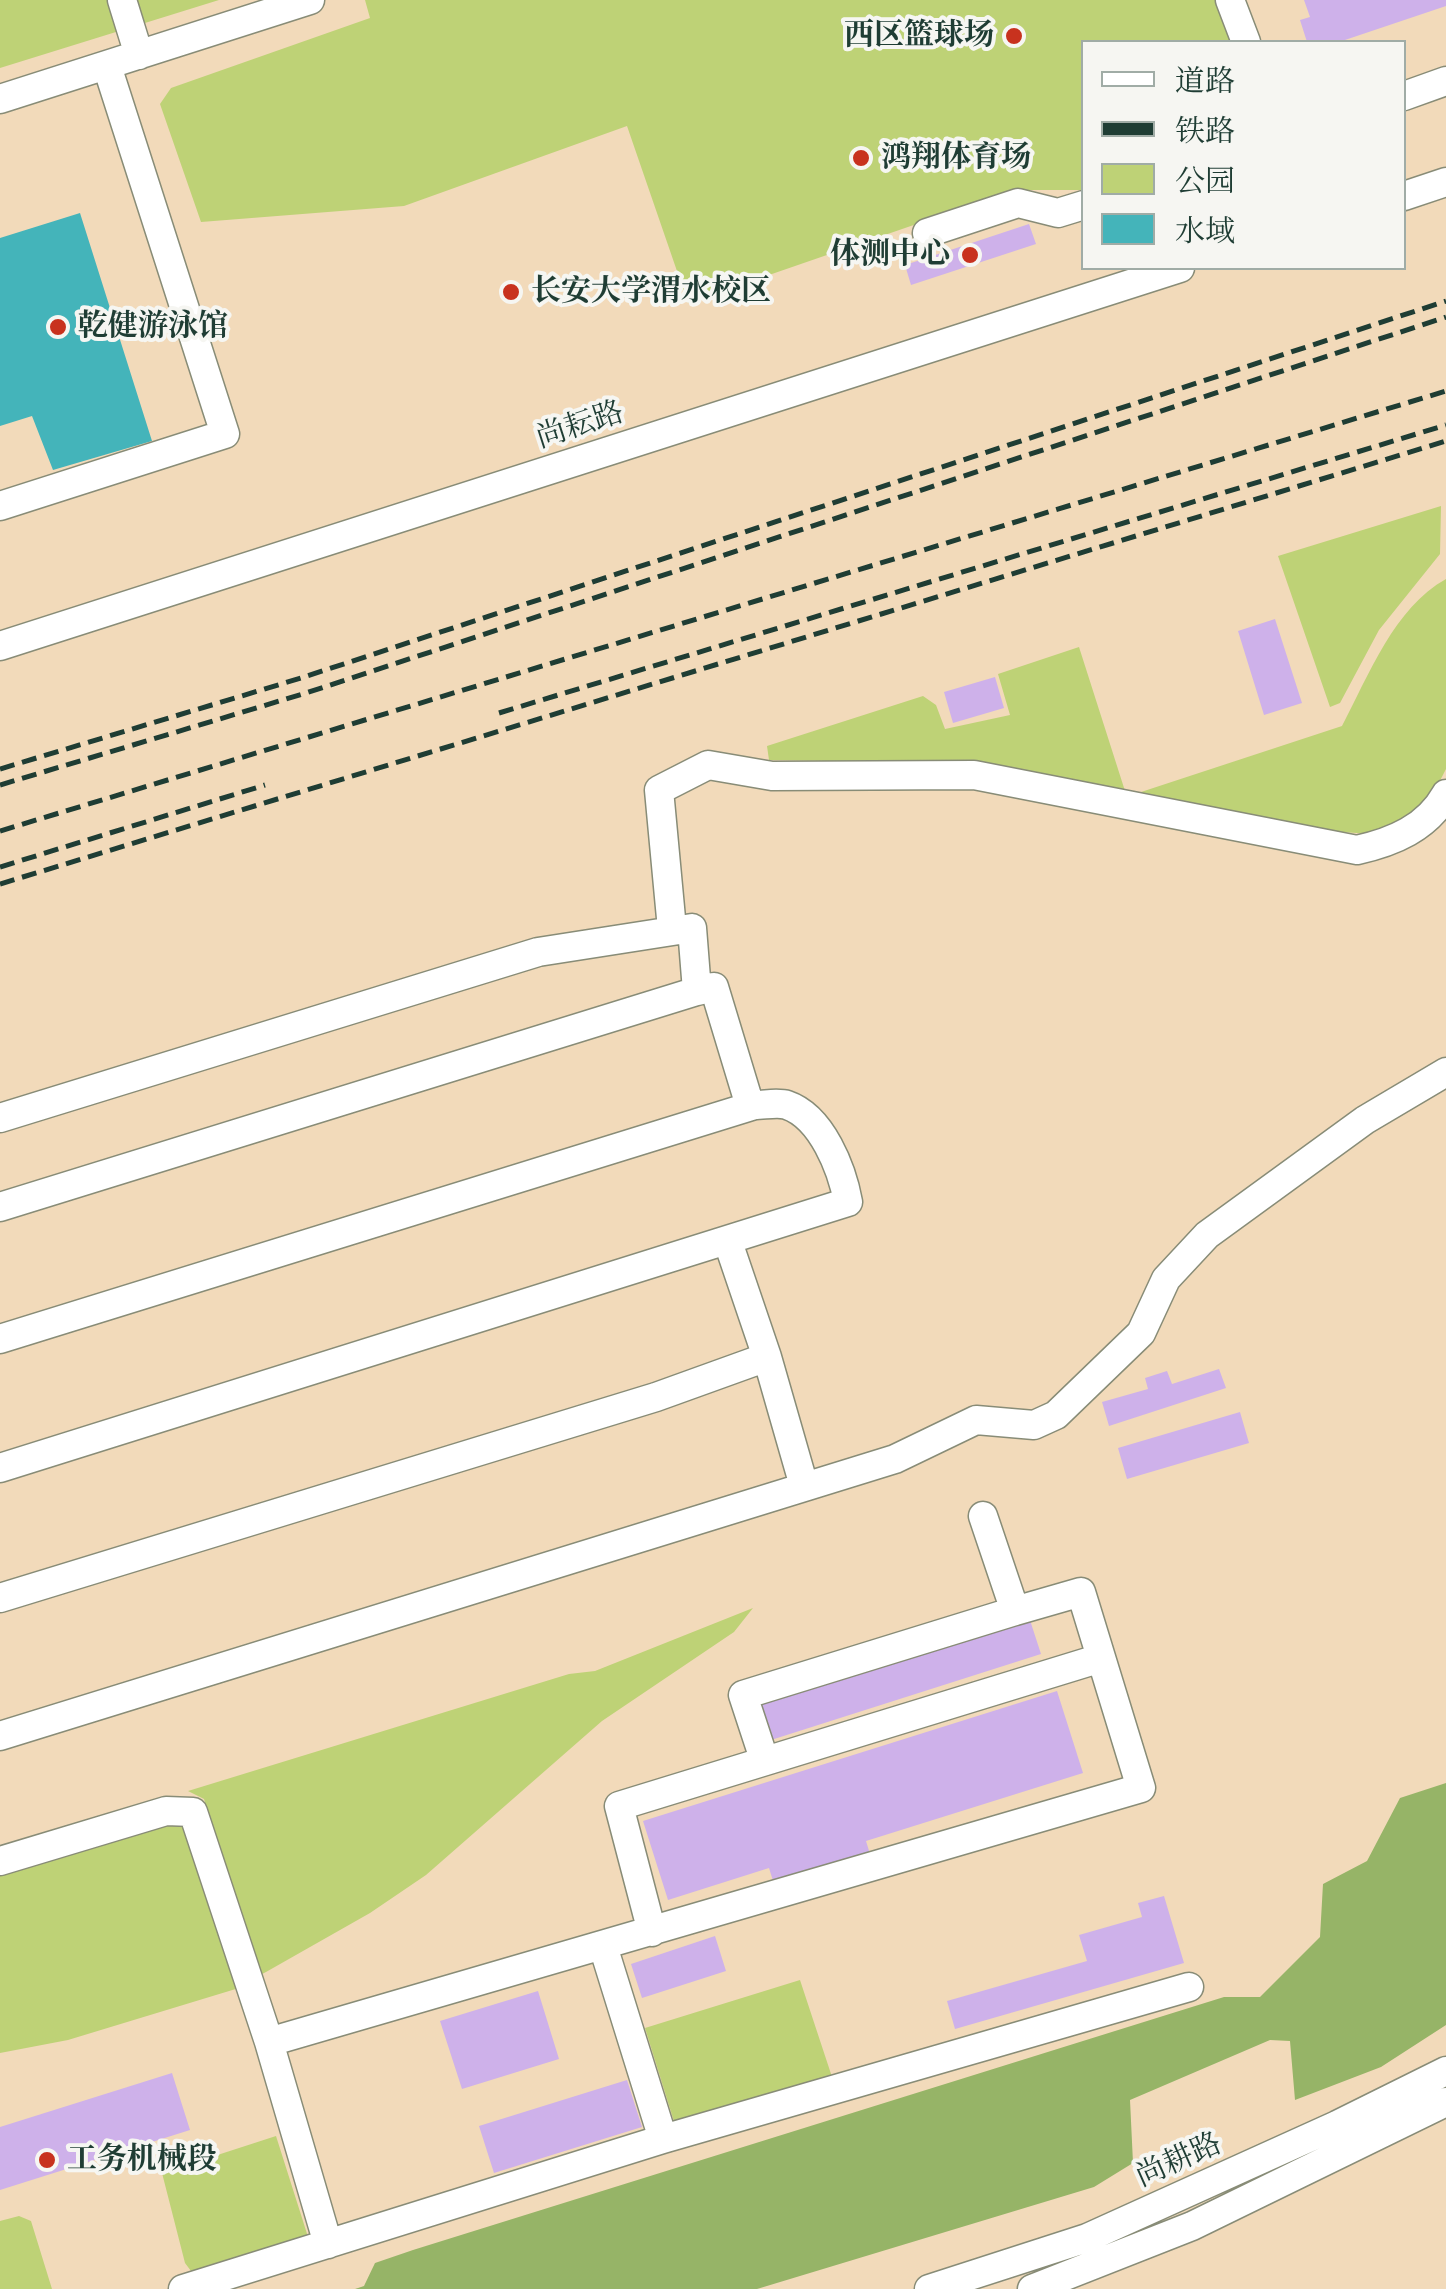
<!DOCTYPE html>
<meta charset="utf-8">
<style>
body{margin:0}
#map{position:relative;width:1446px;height:2289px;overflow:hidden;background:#f2daba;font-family:"Old Standard TT","Noto Serif SC",serif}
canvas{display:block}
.legend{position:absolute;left:1081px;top:40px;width:325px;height:230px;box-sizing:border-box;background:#f6f6f2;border:2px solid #a0aca6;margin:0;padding:12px 18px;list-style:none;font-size:30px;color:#1f3d34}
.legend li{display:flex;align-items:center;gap:20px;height:50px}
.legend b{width:50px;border:2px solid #a0aca6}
</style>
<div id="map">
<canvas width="1446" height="2289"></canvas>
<ul class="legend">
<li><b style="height:12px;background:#fff"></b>道路</li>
<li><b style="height:12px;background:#1f3d34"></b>铁路</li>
<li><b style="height:28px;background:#bed276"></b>公园</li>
<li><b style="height:28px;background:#44b4ba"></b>水域</li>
</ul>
</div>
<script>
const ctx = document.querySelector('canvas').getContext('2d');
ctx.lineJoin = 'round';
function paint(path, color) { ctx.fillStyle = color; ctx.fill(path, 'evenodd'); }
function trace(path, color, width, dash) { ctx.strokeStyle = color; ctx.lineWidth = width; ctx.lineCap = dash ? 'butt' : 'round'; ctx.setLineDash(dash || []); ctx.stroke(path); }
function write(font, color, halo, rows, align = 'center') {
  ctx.font = font + ' "Old Standard TT","Noto Serif SC",serif'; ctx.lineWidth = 8; ctx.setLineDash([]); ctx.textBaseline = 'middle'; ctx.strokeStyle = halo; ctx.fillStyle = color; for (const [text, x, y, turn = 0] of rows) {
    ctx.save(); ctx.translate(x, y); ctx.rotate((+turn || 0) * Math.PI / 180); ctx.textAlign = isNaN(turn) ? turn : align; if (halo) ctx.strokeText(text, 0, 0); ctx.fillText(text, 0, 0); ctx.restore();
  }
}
paint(new Path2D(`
 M0,0H219L0,68Z
 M365,0H1224L1239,42H1084L1083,190H1015L688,303L627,126L404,206L201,222L160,104L171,88L370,18Z
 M1441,506L1440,554L1379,630L1340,703L1330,707L1278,556Z
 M1446,579V769L1425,810L1371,834L1314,830L1138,793L1342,726C1369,675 1394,608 1446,579Z
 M1079,647L1125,791L1056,776L940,763L769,760L767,746L923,696L936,705L945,729L1010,715L998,674Z
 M753,1608L734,1632L602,1721L426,1875L370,1913L266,1972L260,1975L255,1970L204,1799L188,1791L569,1674L595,1671Z
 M177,1822L185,1826L239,1988L68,2040L0,2053V1873Z
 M800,1980L833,2080L676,2128L645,2028Z
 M276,2136L309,2240L194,2275L185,2263L162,2173Z
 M19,2216L31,2221L52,2289H0V2221Z`), '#bed276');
paint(new Path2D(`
 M1446,1783V2025L1381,2067L1295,2100L1290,2041L1270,2040L1130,2100L1133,2163L1094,2187L757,2289H355L364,2286L375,2263L413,2250L1224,1997H1260L1320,1937L1323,1884L1367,1861L1400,1798Z`), '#96b467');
paint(new Path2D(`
 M80,213L152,441L53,470L32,416L0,426V238Z`), '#44b4ba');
paint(new Path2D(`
 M1304,0H1446V6L1339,42H1307L1300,20L1310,17Z
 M1029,224L1036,244L911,285L905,265Z
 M1275,619L1302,703L1264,715L1238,631Z
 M995,677L1004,708L953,723L944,692Z
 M1219,1369L1226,1388L1109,1426L1102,1402L1148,1389L1145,1378L1167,1371L1172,1384Z
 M1240,1412L1249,1443L1127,1479L1118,1448Z
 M1028,1614L1041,1654L771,1740L759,1696Z
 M1057,1691L1083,1773L866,1841L870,1854L774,1884L769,1868L668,1900L643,1821Z
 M1164,1896L1184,1963L955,2029L947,2001L1087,1961L1079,1935L1142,1917L1138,1903Z
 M715,1936L726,1971L642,1998L631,1964Z
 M538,1991L559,2059L462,2089L440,2021Z
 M172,2073L190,2130L0,2190V2127Z
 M627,2080L642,2127L494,2173L479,2126Z`), '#ceb1ea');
const minor = new Path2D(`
 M122,0L139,55
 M1230,0L1246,42
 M1404,96L1446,81
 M0,99L310,0
 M1404,196L1446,182
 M927,233L1018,203L1058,213L1084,205
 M0,506L225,434L107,66
 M0,646L1180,268
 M672,929L659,790L708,765L772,776L974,775L1357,850C1393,842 1427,828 1446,794
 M697,991L714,987L750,1106
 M0,1118L538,952L692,928L697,991L0,1207
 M0,1339L755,1105C765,1105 778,1102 787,1105C822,1117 842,1169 848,1202L0,1468
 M767,1357L804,1486
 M0,1598L656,1397L767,1357L728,1242
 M0,1736L895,1459L976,1420L1034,1425L1056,1415L1141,1333L1166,1279L1207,1235L1365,1120L1446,1072
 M764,1759L743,1695L1015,1611
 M0,1861L166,1811L193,1812L269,2042L328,2244
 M652,1932L619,1806L1101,1658
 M603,1946L663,2139
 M269,2042L1141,1788L1081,1592L1015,1611L983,1516
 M183,2289L663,2139L1189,1987
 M929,2289L1087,2238L1337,2125L1446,2071
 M1032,2289L1192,2226L1446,2102`);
trace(minor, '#888c77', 31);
trace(minor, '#fff', 28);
trace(new Path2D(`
 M499,713L1446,425
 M0,769L301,678L1446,301
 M0,785L306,693L1446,317
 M0,831L1446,391
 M0,867L265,785
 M0,884L1446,441`), '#1f3d34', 5, [15, 8]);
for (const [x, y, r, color] of [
 [1014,36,10,"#c8321e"],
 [861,158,10,"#c8321e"],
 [970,255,10,"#c8321e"],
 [511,292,10,"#c8321e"],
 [58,327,10,"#c8321e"],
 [47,2160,10,"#c8321e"]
]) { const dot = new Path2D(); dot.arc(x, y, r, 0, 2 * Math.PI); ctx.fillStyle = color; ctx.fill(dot); trace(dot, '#f6f6f2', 4); }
write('bold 30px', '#1f3d34', '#f6f6f2', [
 ["西区篮球场",994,36,"right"],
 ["鸿翔体育场",881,158],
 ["体测中心",950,255,"right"],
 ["长安大学渭水校区",531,292],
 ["乾健游泳馆",78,327],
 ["工务机械段",67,2160]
], 'left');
write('30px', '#1f3d34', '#f6f6f2', [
 ["尚耘路",580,426,-18],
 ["尚耕路",1179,2161,-24]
]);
</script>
